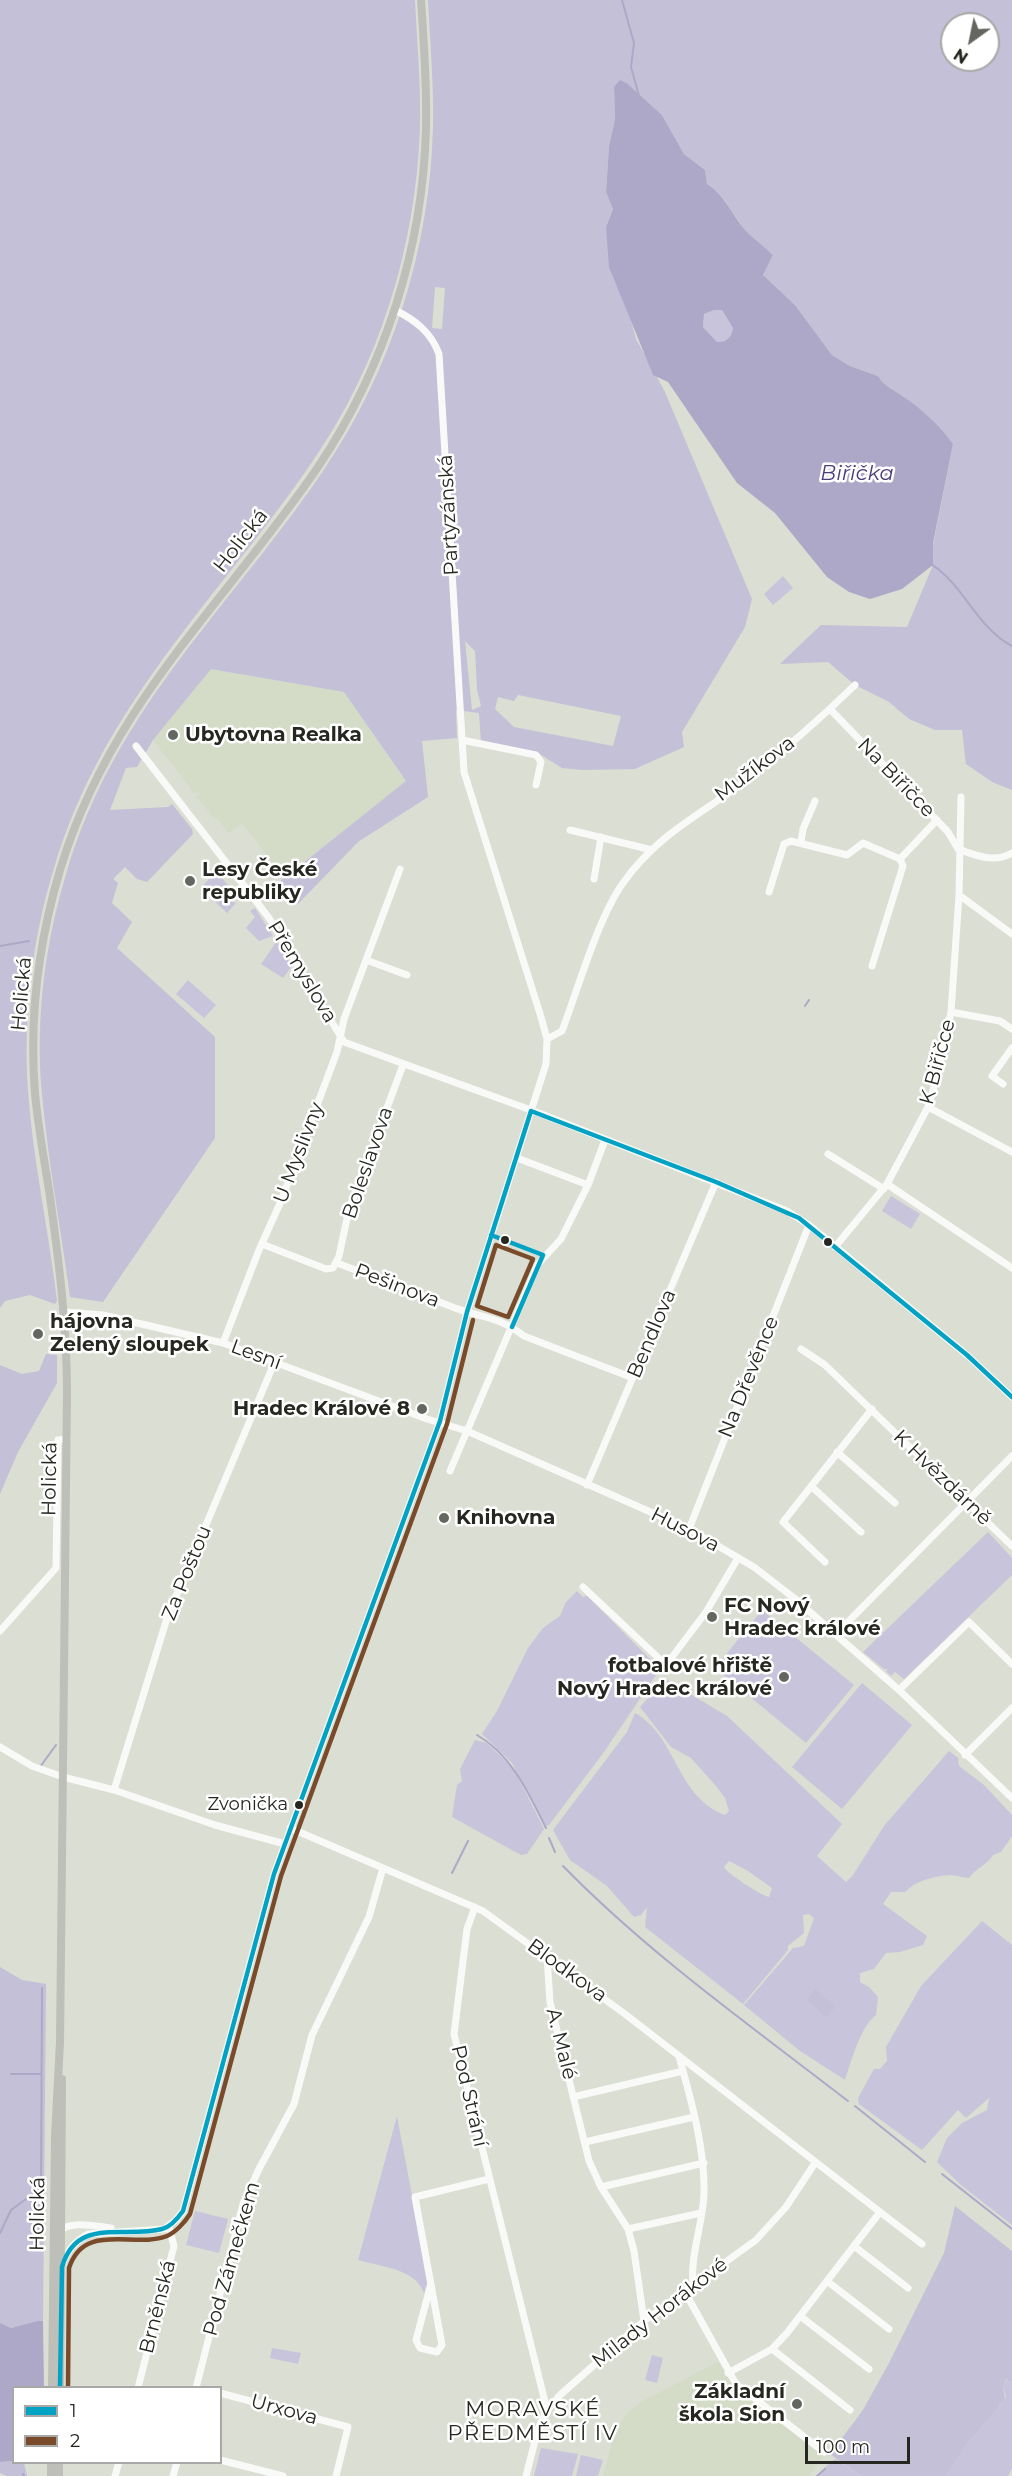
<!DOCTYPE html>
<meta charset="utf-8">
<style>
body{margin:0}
#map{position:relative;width:1012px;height:2476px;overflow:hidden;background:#daded3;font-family:Montserrat,sans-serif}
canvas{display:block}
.legend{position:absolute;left:12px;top:2386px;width:210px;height:78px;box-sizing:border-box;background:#fff;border:2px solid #a8a9a6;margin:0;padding:8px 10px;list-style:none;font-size:18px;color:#252720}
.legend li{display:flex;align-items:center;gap:12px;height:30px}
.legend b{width:30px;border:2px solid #a8a9a6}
.north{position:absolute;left:940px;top:12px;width:60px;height:60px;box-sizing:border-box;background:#fff;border:2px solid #a8a9a6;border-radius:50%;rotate:213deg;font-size:16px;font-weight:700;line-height:24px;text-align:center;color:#252720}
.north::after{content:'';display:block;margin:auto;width:21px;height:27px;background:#64675f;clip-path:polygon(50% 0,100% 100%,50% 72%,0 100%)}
.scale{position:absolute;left:805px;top:2437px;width:105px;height:27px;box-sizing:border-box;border:3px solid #252720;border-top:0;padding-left:8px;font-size:18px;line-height:21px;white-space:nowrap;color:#252720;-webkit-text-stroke:4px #fff;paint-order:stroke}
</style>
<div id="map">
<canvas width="1012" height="2476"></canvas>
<ul class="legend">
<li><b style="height:8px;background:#02a2c5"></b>1</li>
<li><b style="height:8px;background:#7a4b2a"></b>2</li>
</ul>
<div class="north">N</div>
<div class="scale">100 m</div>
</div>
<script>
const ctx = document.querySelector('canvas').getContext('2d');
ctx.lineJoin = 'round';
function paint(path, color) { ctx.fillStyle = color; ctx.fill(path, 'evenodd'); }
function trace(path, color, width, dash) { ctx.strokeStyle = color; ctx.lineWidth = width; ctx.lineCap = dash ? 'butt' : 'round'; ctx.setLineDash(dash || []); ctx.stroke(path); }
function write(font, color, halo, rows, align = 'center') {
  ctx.font = font + ' Montserrat,sans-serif'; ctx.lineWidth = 5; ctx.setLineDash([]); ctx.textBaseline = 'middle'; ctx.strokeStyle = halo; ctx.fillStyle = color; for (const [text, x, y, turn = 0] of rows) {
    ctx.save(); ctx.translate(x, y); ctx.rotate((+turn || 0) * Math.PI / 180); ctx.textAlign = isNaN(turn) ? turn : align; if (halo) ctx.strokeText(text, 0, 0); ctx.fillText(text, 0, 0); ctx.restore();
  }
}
paint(new Path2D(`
 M211,669L344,692L406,782L284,877L242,823L229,833L217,818L215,819L196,796L200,794L198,791L194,793L153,740Z
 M718,2362L737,2388L823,2457L809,2476H603L615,2431L629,2411L641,2402Z`), '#d4dbc7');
paint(new Path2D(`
 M714,310H722L733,328C731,338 728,342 717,342L703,327L704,314Z
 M783,576L793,588L773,605L764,594Z
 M217,872L239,899L203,885Z
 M203,890L236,903L227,913Z
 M255,908L273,936L259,941L246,928L255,917L250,911Z
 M277,941L292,966L283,978L261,964Z
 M188,980L216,1005L204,1018L176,994Z
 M891,1196L920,1214L911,1229L882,1211Z
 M988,1532L1012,1558V1575L904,1679L895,1672L891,1676L886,1671L888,1669H884L863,1652Z
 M577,1591L583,1597L587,1596L660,1669L604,1752L549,1825L545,1826L512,1763L482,1734L497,1711L528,1648L543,1628L560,1616L566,1602Z
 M762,1610L854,1685L806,1743L715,1668Z
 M665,1679L727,1716L842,1824L817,1856L846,1882L853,1875L884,1826L949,1751L958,1758L959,1766L984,1785L1012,1815V1836L1001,1852L993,1855C987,1865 976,1868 969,1878C962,1878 956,1875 950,1875C934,1876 915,1881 905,1892H891L883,1904L927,1936L923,1945L900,1952L886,1953L874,1969L860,1973V1982L869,1987L878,1997L876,2015C861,2026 851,2061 845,2080L800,2051L744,2005L793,1948L804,1946L814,1918L809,1914L803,1915L804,1933L788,1946V1950L743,2004L645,1927L647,1907L641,1915L634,1917L607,1886L570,1860L553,1830L627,1732L635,1713C677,1736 676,1797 725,1815L729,1811L725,1798L716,1786L691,1758L671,1747L640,1707ZM729,1861L748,1871L772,1888L769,1897C762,1896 726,1873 724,1867Z
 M862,1683L912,1725L842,1809L792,1767Z
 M475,1740L487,1743L514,1769L544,1829L527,1854L521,1855L452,1817L457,1785L462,1781L460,1769Z
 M982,1921L1012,1945V2225L961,2185L937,2162L947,2138L962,2123L987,2110L989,2098L966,2118L958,2110L922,2150L859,2104L858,2098L874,2069H880L887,2061L886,2047L921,1986Z
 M397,2116L428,2280L424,2293C415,2268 381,2267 358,2260Z
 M195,2211L228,2219L219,2253L186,2245Z
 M272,2348L301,2353L298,2364L270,2358Z
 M652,2355L663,2358L657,2383L645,2380Z
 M1008,2379L1012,2382V2469L1008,2476H946L968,2442L996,2407H999L1006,2397L1003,2386Z
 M541,2448L578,2454L572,2476H534Z
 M581,2455L603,2460L598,2476H576Z
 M836,2459L861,2476H817L829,2463Z`), '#c8c4db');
paint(new Path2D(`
 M0,0H415C417,42 421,85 420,127C416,247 379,367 310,465C216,601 103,704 54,868C32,939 23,1017 28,1091C33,1161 49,1232 57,1301L55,1304L30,1295L5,1301L0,1308Z
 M428,0H1012V790L992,782L966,764L962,730H935L909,719L889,702L855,685L828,662L780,664L821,625L907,627L933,565V545L953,444C941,427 921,409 904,397C893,389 885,387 878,376L850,366L832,355L795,305L763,275L773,255C764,247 755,240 747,232C733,216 725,195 707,184L705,170L684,154L662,115L628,84L614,87L615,119L609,146L606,192L613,209L606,227L636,339L665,392L752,599L745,627L682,732L684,747L635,769L582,770L562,768L538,753L481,742L479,713L456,710L457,738L422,741L428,797L358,842L298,904L278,883L406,781L344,692L211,669L153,740L137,767L126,768L110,810L168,807L172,804L192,829L193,834L147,882L137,879L125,867L113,879L118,883L112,903L132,922L117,948L215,1037V1138L103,1302L70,1297C61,1229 48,1162 42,1094C35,1021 45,942 67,871C116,707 231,607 323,471C392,370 430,249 433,127C434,85 430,42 428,0ZM952,24H988V60H952ZM435,287L445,288L442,329L432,328ZM465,641L475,651L477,689L481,706L472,710ZM518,695L621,716L613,746L514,727L495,709L498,697L514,701Z
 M46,1354L57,1355V1383L18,1452L0,1494V1365L22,1374L39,1371Z
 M0,1967L22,1980L46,1984L43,2321L11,2328L0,2323Z
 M815,1989L835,2007L826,2017L807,2000Z
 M955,2206L1012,2251V2382L1007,2379L1003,2386L1005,2399L968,2442L946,2476H861L830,2454L863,2410L889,2363L944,2253Z
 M13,2461L24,2463L27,2476H7L0,2473V2462Z`), '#c3c0d7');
paint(new Path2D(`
 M620,80L628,84L662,115L684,154L705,170L707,184C725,195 733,217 747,232C755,240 765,247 773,255L763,275L795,305L832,355L850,366L878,376C885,387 893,389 904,397C922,409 941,427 953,444L933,543V565L902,589L870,599L849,592L827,577L775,513L737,483L668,382L653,375L609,267L606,227L613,209L606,192L609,146L615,119L614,87ZM714,310H722L733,328C731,338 727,342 717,342L703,327L704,314Z
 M38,2321H43L44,2387L14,2388L13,2461L0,2462V2323L11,2328Z`), '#aea8c8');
trace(new Path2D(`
 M622,0L634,43L631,67L639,96
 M931,564C964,585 977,628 1012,646
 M0,946L29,941
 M805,1006L809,1000
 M477,1735C512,1755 529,1794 546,1828
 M40,1767L56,1745
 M549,1838L555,1852
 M563,1866C649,1954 751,2026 848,2101
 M452,1873L468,1841
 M11,2074H41
 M855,2106L925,2162
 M942,2174L1012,2229
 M0,2233L11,2210L41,2188L42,1988
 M23,2474L24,2476
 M817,2476L825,2469`), '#aea8c8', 2);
trace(new Path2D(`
 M830,709L948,832L958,849C977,856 994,863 1012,853
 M462,740L536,755L541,762L536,785
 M136,746L269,918L344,1042L539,1113L787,1211L809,1225L967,1355L1012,1397
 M570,830L652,850
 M801,842L803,829L815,801
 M594,879L601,837
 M769,892L784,844L791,841L847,855L863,843L900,859
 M959,895L1012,934
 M366,960L407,975
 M872,966L903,866L900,859L937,820
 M951,1012L1000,1021L1012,1029
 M547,1039L562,1031C578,989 598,918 623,883C657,835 697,817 741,784C781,753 819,720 855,685
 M1003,1084L992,1076L1012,1048
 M928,1107L1012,1152
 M828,1154L884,1189
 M517,1158L588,1185
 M887,1184L1012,1268
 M262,1244L326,1269L333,1268L339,1256L349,1209L403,1065
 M835,1247L887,1184L928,1107L937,1077L951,1012L959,895L961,797
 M337,1263C376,1278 416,1293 455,1308C482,1318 499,1316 524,1336L633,1378
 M65,1312L103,1315L223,1343L427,1419L467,1431L689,1529L754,1567L794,1598L899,1690L1012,1798
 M223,1343L259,1250L281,1201L337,1052L344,1019L400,869
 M801,1349L825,1365L1012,1546
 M837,1452L895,1503
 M450,1471L538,1264L561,1239L588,1185L605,1140
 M587,1485L716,1182
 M811,1486L861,1532
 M689,1529L809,1225
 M825,1562L783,1522L872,1409
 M583,1587L666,1665L706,1612L738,1558
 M0,1631L56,1568L58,1440L67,1439
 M836,1634L1012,1456
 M899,1690L969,1622L1012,1664
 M0,1747L32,1766L63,1777L114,1790L215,1825L285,1844
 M965,1755L1012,1708
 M114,1790L168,1615L275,1361
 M290,1828L483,1911L625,2014L880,2212L787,2333L772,2349L728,2373
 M475,1907L467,1929L454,2034L547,2410
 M547,1956L550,2002L589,2161L601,2187L628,2229L634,2251L644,2321
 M679,2056C691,2100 705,2148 704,2193C703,2225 690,2253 693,2286
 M573,2097L683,2071
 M585,2142L694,2117
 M601,2187L704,2163
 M880,2212L922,2244
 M628,2229L701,2213
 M58,2232C71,2220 94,2226 111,2228
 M854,2246L908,2288
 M62,2264C67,2250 75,2241 88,2234L164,2229L176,2220L183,2211L274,1874L440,1421L467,1312L546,1064L547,1039L541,1017L464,772L439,354C431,332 415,320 395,310
 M827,2281L889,2329
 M431,2284L416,2340L420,2348L437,2352L442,2345L415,2197L489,2179
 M685,2292L736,2384L824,2452
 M800,2316L869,2369
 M772,2349L850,2410
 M138,2388L174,2246L169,2227
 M196,2388L243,2204L259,2169L294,2104L312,2035L369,1917L383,1868
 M220,2393L348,2427L336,2476
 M220,2460L283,2476
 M115,2476L119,2462
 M173,2476L177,2462
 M526,2476L538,2429L547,2410L560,2395L644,2321L756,2240L786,2207L815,2163`), '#f9faf8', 7);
trace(new Path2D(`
 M52,2388L55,2137L60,2042L67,1392C67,1326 59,1262 50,1197C45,1163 38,1128 35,1093C29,1019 39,941 60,870C110,704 224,605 318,467C385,367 423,248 426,128C427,85 424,42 421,0
 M60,2388L62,2079
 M51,2476V2462
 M59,2476V2462`), '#bdbfb8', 8);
trace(new Path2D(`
 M531,1111L716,1182L799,1218L967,1355L1012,1397
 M491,1235L543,1255
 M512,1327L543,1255
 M60,2388L62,2267C77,2216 124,2239 162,2229C171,2227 178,2218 183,2211L274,1874L440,1421L467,1312L531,1111`), '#02a2c5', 4.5);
trace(new Path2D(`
 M496,1245L533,1259L508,1317L477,1306Z
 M68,2388L69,2268C84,2221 134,2249 167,2236C176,2232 185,2222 190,2214L281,1876L447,1424L473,1320`), '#7a4b2a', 4.5);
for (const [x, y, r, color] of [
 [173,735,6,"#64675f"],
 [190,881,6,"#64675f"],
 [505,1240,5,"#252720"],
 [828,1242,5,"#252720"],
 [38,1334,6,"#64675f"],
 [422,1409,6,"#64675f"],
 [444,1518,6,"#64675f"],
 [712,1617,6,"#64675f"],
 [784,1677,6,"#64675f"],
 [299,1805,5,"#252720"],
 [797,2404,6,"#64675f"]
]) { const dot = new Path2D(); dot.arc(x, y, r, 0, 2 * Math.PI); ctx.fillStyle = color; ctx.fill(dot); trace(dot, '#fff', 2); }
write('18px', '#252720', '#fff', [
 ["Zvonička",288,1805]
], 'right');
write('20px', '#252720', '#fff', [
 ["Partyzánská",449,515,-93],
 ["Holická",241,541,-52],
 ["Mužíkova",755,769,-37],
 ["Na Biřičce",896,778,46],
 ["Přemyslova",302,972,59],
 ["Holická",22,994,-85],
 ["K Biřičce",938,1062,-75],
 ["U Myslivny",299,1153,-69],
 ["Boleslavova",368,1163,-71],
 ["Pešinova",397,1286,21],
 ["Bendlova",652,1334,-67],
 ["Lesní",256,1355,20],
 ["Na Dřevěnce",749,1377,-68],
 ["K Hvězdárně",942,1478,44],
 ["Holická",50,1479,-89],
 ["Husova",685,1530,27],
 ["Za Poštou",187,1573,-68],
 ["Blodkova",567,1971,36],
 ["A. Malé",561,2044,76],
 ["Pod Strání",469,2096,77],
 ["Holická",38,2214,-89],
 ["Pod Zámečkem",232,2259,-74],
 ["Brněnská",158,2307,-76],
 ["Milady Horákové",660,2313,-38],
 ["Urxova",284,2410,15]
]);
write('bold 20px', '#252720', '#fff', [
 ["Ubytovna Realka",185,735],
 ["Lesy České",202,870],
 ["republiky",202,893],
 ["hájovna",50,1322],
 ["Zelený sloupek",50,1345],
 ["Hradec Králové 8",410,1409,"right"],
 ["Knihovna",456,1518],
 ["FC Nový",724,1606],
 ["Hradec králové",724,1629],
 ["fotbalové hřiště",772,1666,"right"],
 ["Nový Hradec králové",772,1689,"right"],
 ["Základní",785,2392,"right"],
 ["škola Sion",785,2415,"right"]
], 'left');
write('italic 21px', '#4e3d7d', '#fff', [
 ["Biřička",857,474]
]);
ctx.letterSpacing = '1.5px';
write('21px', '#252720', '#fff', [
 ["MORAVSKÉ",533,2410],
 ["PŘEDMĚSTÍ IV",533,2434]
]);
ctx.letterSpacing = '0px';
</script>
